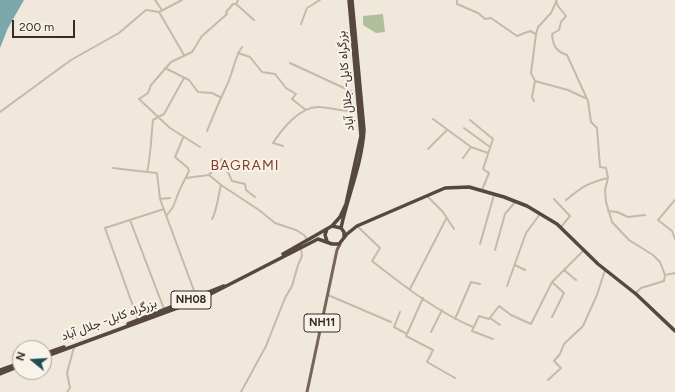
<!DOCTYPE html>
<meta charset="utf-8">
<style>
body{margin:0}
#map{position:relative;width:675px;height:392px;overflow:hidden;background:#f1e8dc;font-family:Figtree,sans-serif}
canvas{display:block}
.north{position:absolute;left:12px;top:340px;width:40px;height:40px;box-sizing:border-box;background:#f9f2e8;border:1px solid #aba39b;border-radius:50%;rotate:288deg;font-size:11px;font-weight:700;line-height:16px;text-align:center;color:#362d28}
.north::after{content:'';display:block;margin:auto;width:14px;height:18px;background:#1f4f55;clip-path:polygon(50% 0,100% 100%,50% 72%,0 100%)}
.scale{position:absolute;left:12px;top:20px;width:63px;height:18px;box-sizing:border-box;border:2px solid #362d28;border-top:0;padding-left:5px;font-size:12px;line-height:14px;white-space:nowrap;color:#362d28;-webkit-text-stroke:3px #f9f2e8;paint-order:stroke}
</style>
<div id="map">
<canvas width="675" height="392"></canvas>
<div class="north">N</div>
<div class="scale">200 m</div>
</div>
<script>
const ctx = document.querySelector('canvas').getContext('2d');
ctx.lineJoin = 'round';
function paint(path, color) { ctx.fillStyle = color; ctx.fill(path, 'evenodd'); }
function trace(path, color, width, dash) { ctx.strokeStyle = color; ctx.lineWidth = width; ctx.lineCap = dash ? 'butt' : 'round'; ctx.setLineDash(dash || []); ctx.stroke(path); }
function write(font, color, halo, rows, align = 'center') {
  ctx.font = font + ' Figtree,Vazirmatn,sans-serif'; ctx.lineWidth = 4; ctx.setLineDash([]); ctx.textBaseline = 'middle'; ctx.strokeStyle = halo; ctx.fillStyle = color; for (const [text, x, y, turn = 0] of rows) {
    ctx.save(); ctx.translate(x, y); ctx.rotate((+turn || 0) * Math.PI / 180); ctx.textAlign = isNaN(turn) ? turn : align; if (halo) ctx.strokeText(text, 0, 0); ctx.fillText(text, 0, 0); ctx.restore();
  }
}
paint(new Path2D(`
 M383,14L385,32L376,33L363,25V16Z`), '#b2bf9c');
paint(new Path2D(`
 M0,0H24L8,28L0,48Z`), '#7ca8ad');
trace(new Path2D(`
 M155,0L162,10
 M238,0L236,4L254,20
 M457,0V4L478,13L485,19L491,18L517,36L530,31L536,34
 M556,0L558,6L566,16L561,22L559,30L552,34C553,45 555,51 567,55L588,101L591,122L597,128L600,167L606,168L608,178L605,190L606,202L612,222L629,240L653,255L660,262L665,275L664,281L641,288L636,293
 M159,12L184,55
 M301,24L307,8L320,0
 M238,53L250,57L262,72L275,74L286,88L296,94L292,99L306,110
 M290,63L357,94
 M165,68L189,80L198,92L212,93L220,97
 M184,78L164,114L153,120C151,137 151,155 147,172L157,173L160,199L196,296
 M535,81L568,90L585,98
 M534,101L532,97L535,81L531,73L536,34L538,27L551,13L556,2
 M0,112L71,60L119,33L146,10L159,12L182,0
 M433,119L471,147L488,153
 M470,120L493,139L483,169L489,173L482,190
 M464,128L490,147
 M207,131C213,116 219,102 226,87C233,74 234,58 242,47
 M283,146L273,143C282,129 301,105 320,107C333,108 345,112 360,111
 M200,147L170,128L139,99L148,93L151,85L171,62L192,52L202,36L227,14L226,12L233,4H236
 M428,149L447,130
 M463,158L471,147
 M113,168L147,172
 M209,175L222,159L232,181L245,184L246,190L255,197
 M186,178L209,175L221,185C218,196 217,211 212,219
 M221,185L259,210L275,223L296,230L304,235L308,240
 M427,196L443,212L454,229
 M160,199L170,198
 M554,199L570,216L561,227
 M566,200C583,186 588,183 608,178
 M675,200L658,220L672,231L675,239
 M608,211L617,212L628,217L645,215
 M167,215L173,207L180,189L189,171L188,168L175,157L183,138
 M130,220L164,309
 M357,226L380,248L372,261C403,285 437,312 473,327
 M480,244L494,195
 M495,250L505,214L516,201
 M515,265L525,270
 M564,270L576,280
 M665,275L675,273
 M507,286L526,233L540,214
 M410,289L446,219
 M328,295L391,322
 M423,298L406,336L433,350L427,362L455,378
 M400,312L394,327L407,334
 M552,317L564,293L552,282
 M490,318L500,325
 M455,319L471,282L480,284
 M138,320L105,228L164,209
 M431,332L442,310
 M493,339L472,331L479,316L489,319L499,306L511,315L531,324L552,282L584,250
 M548,380L561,368L554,361L560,354L564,344L583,326L597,295L605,270
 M67,392L70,388L67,373L74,347
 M241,392L266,346L285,298L292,286L298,265L302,256L301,248`), '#c8b8a8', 2);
trace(new Path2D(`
 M307,392L337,250L340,244`), '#77655a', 3);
trace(new Path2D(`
 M332,226L340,217L346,204L361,136L349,0
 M341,228C348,195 362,164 364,130L352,0
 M327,229L325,235L327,241
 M283,254L332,226L341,228L344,232V238
 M128,324L224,286
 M44,354L64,347
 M44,357L199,300L318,239L332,244H339L347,234L357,226L445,188L469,187L504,197L527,206L557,224L598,264L636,294L675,331
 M0,370L20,363
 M0,374L20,366`), '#56483f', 3.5);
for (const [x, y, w] of [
 [191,300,40],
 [322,323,36]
]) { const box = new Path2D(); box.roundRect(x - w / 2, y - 9, w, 18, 3); ctx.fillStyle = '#f9f2e8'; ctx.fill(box); trace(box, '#362d28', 1); }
write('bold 11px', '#362d28', null, [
 ["NH08",191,300],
 ["NH11",322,323]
]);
write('12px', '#362d28', '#f9f2e8', [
 ["بزرگراه کابل- جلال آباد",346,81,-95],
 ["بزرگراه کابل- جلال آباد",109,320,-20]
]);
ctx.letterSpacing = '1px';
write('14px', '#813f24', '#f9f2e8', [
 ["BAGRAMI",245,166]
]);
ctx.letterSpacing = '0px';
</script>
